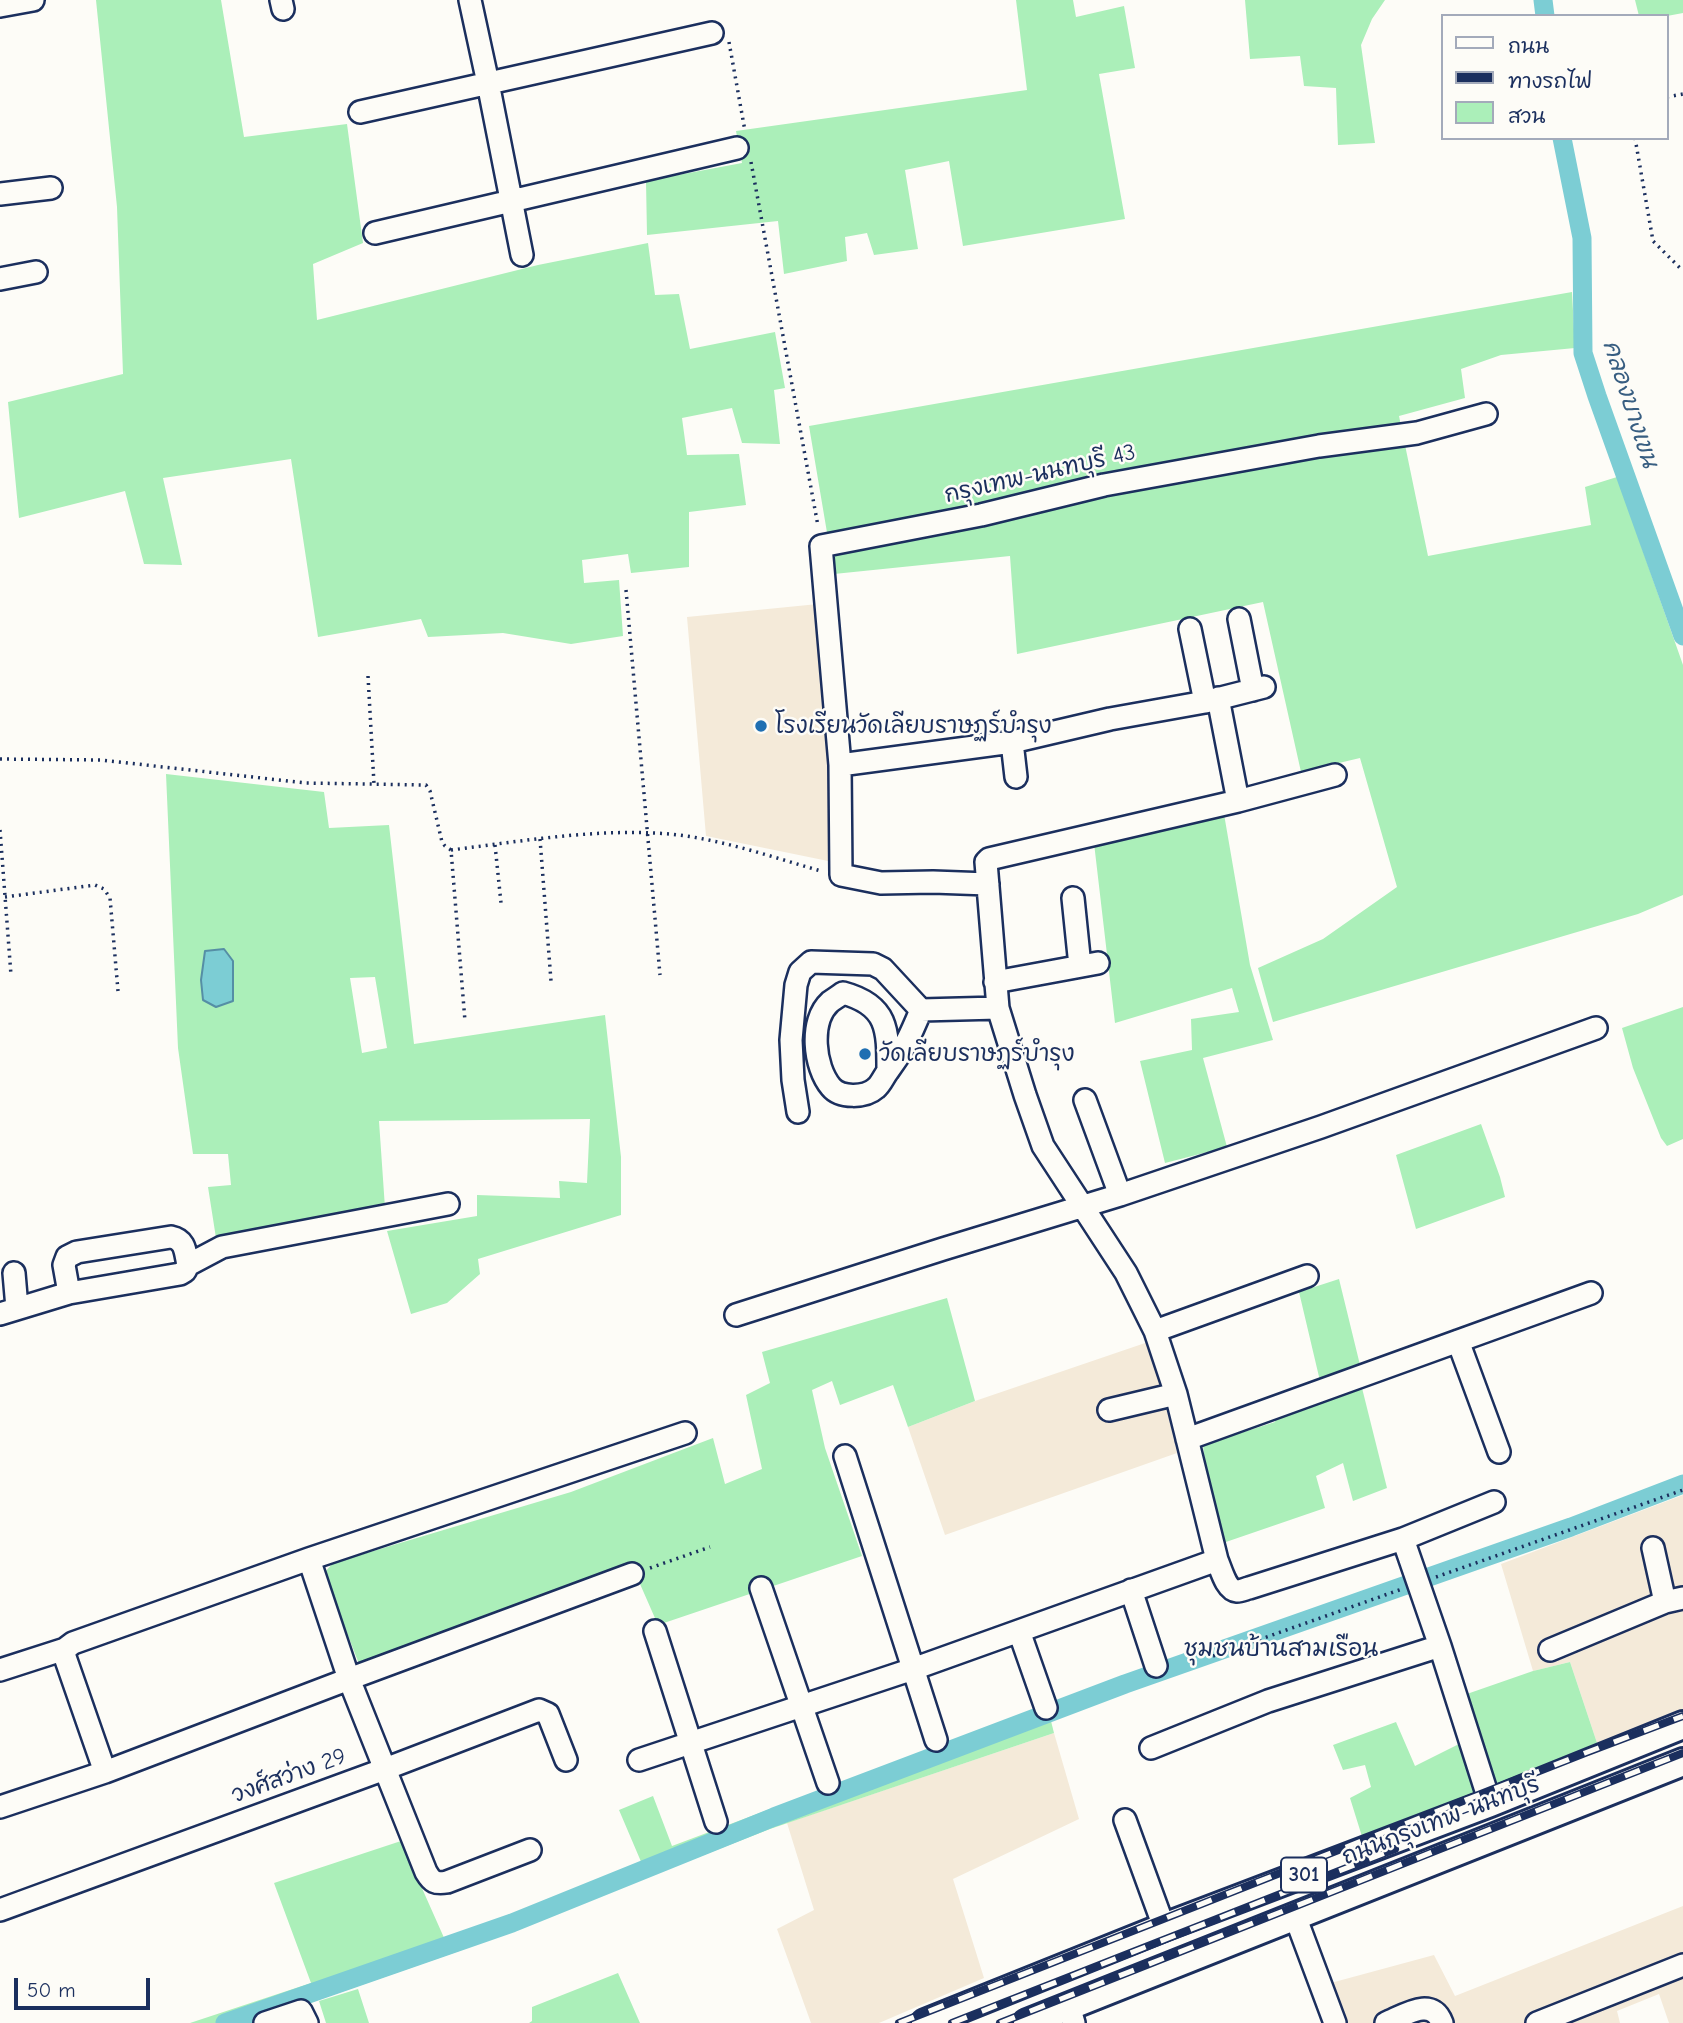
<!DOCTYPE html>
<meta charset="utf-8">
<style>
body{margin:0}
#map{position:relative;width:1683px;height:2023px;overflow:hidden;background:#fdfcf7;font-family:"Comic Neue","Playpen Sans Thai",sans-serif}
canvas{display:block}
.legend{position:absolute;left:1441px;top:14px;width:228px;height:126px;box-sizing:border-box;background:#fdfcf7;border:2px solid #a3aaba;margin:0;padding:9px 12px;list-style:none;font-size:21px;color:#1b2f5e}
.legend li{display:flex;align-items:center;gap:14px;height:35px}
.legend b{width:35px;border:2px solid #a3aaba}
.scale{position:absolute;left:14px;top:1978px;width:136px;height:32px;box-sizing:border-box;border:4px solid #1b2f5e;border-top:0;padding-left:9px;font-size:21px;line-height:24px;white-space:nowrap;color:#1b2f5e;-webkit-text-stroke:5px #fdfcf7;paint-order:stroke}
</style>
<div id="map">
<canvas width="1683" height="2023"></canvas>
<ul class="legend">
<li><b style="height:9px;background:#fdfcf7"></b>ถนน</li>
<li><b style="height:9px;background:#1b2f5e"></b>ทางรถไฟ</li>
<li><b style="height:19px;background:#abefb9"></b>สวน</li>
</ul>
<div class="scale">50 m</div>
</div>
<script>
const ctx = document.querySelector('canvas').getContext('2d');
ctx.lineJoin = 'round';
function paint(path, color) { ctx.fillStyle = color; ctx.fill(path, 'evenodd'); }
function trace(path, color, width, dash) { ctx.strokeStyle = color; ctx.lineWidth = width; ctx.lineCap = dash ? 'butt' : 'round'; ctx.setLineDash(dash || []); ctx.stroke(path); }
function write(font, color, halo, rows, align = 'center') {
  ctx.font = font + ' "Comic Neue","Playpen Sans Thai",sans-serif'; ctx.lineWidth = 5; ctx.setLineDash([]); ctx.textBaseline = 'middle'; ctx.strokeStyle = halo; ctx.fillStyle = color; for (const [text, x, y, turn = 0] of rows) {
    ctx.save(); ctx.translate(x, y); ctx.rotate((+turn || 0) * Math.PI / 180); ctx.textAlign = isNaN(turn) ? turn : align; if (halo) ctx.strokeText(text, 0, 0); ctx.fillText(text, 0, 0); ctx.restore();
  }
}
paint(new Path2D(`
 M818,604L833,862L706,836L687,617Z
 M1151,1341L1177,1453L945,1535L908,1427L975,1401Z
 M1683,1495V1718L1600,1752L1570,1662L1533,1671L1501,1564Z
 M1054,1733L1079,1819L953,1879L984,1978L879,2023H811L777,1929L814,1910L787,1823Z
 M1683,1906V2023H1669L1659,1994L1617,2011L1620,2023H1342L1327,1984L1434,1955L1455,1996Z`), '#f4ead9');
paint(new Path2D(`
 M96,0H221L244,137L347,124L363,243L313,264L317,320L538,265L648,243L655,295L679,294L690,349L775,332L785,388L774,390L780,444L742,443L732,408L682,418L687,455L739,454L746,505L689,512V567L631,573L628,554L582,560L584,583L619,580L623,636L571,644L503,633L428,637L421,619L318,637L291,459L163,478L182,565L144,564L125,491L19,518L8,402L123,374L117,207Z
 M1016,0H1073L1076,17L1124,6L1135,68L1099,74L1125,219L963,246L949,161L905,170L918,249L874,255L867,233L845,237L847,261L784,274L778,221L647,235L646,181L742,163L736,131L1027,90Z
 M1245,0H1385L1372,19L1361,45L1375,143L1338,145L1336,88L1304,86L1300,56L1250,59Z
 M1635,0H1683V13L1667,16H1639Z
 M1572,292L1575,348L1501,355L1461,369L1465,398L1399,416L1428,556L1591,525L1585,487L1617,477L1683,665V895L1638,914L1273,1022L1258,968L1323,939L1397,887L1360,758L1301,772L1263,602L1017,654L1010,556L834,574L809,426Z
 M166,774L324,792L329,828L389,825L414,1044L605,1015L621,1157V1215L478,1259L480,1274L447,1303L411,1314L387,1231L477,1216V1195L560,1198L559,1181L587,1183L590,1119L379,1121L385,1208L216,1238L208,1187L231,1185L228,1154H193L178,1048ZM375,977L387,1048L362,1053L350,978Z
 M1224,814L1250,965L1273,1040L1203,1058L1227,1147L1165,1163L1140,1061L1192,1050L1191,1019L1239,1012L1232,988L1115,1023L1094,843Z
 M1683,1007V1139L1667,1146L1661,1138L1633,1068L1622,1028Z
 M1481,1124L1500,1177L1505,1197L1416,1229L1396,1155Z
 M1339,1279L1360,1365L1320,1381L1299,1292Z
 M947,1298L975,1401L908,1427L893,1385L840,1405L832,1381L812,1390L825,1448L862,1556L658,1625L633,1568L359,1664L324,1573L333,1563L571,1492L713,1438L725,1484L762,1469L746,1395L770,1383L762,1352Z
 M1361,1384L1387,1488L1353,1501L1343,1463L1316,1476L1325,1508L1223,1543L1209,1497L1203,1445L1275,1422L1276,1412Z
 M1570,1662L1600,1752L1493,1793L1464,1695L1533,1671Z
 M1033,1710L1051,1721L1054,1733L770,1829L459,1951L252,2023H190L311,1983L274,1883L401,1841L445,1940L642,1864L619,1810L653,1796L672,1846Z
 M1396,1722L1415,1766L1461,1743L1479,1802L1364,1843L1350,1798L1371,1787L1365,1765L1343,1770L1333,1745Z
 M618,1973L640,2023H529L532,2021V2007Z
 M358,1989L369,2023H326L319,2001Z`), '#abefb9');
const water = new Path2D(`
 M224,949L233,961V1001L216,1007L203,1000L201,980L205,951Z`);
paint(water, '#7ccdd4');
trace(water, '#558ea5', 2);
trace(new Path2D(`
 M1543,0L1545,16
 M1562,138L1582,238L1583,353L1597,396L1683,636
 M225,2023L512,1923L774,1817L1125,1684L1571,1527L1683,1484`), '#7ccdd4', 19);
const minor = new Path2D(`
 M281,0L283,9
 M470,0L488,83L522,255
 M0,6L33,0
 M360,112L712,33
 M0,194L51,188
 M375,233L737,148
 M0,279L36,272
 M1239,619L1253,690
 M1190,629L1205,702
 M1218,698L1238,801
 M1012,742L1016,777
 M840,765L1012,742L1110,719L1205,702L1264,687
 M1335,775L1238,801L989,859L986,862L998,1008L1025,1095L1043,1146L1126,1273L1155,1331L1176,1394L1217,1560C1221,1569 1226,1590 1237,1591C1241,1591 1245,1589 1249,1588L1403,1539L1494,1502
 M988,884L933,882L881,883L841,875L840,765L821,546L981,515L1104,485L1319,446L1417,433L1486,414
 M1073,898L1080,966
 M995,982L1098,963
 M888,1070C888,1030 888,1005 843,993C839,996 834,999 830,1002C809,1021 814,1067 831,1087C840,1098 865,1098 876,1088C881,1084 884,1076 888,1071C904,1050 911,1034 921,1010
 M1085,1100L1120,1195
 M798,1112L793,1080L791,1040L796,985L800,972L811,962L873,964L883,969L921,1010L998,1008
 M14,1273L17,1308
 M69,1293L64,1265L67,1257L77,1252L171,1237C186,1240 185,1252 188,1265
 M0,1314L69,1293L180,1274L185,1271L188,1265L222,1247L448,1204
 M736,1315L943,1249L1120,1195L1321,1127L1596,1028
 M1155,1331L1307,1276
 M1458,1341L1499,1452
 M1109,1410L1176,1394
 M1187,1439L1591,1293
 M845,1456L936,1740
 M1403,1539L1440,1646L1490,1803
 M1653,1548L1665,1602
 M309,1559L349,1679L426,1872C432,1882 435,1884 447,1882L530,1850
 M761,1588L828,1783
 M1131,1590L1156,1666
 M655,1631L716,1822
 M1019,1631L1046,1708
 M1550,1650L1665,1602L1683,1598
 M0,1670L65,1649
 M1151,1748L1268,1701L1440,1646
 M639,1760L913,1669L1217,1560
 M105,1772L65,1657V1649L73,1643L309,1559L685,1433
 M0,1807L105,1772L349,1679L632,1574
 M1125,1820L1164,1927
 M0,1910L385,1769L539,1710L548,1714L566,1760
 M1295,1916L1335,2023
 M1069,2006L1074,2023
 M265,2023L301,2011L307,2023
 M1386,2023C1405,2015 1432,1996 1442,2023
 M1537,2023L1683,1965`);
const major = new Path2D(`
 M925,2023L1164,1927L1490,1803L1683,1725
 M1027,2023L1683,1762`);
trace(minor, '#1b2f5e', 26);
trace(major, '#1b2f5e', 32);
trace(new Path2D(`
 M729,42L745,131
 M1667,97L1683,94
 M1635,138L1653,241L1683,271
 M751,162L818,526
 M626,590L660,975
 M368,676L374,784
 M0,759L101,760L306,783L426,785L430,791L442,842L445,846L451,850L465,1021
 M0,830L11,975
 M540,839L551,981
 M495,845L501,903
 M451,850C523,841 597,828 670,834C721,839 772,857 821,871
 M5,897L95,885L104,889L110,898L118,991
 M650,1568L710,1547
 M1436,1577L1683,1490
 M1213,1656L1402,1589`), '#1b2f5e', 3.5, [2, 5]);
trace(minor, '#fdfcf7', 21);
trace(major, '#fdfcf7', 26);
const rail = new Path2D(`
 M899,2023L1585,1753L1683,1716
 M952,2023L1395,1849
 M1000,2023L1683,1753`);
trace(rail, '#1b2f5e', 8);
trace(rail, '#fdfcf7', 5, [16]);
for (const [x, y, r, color] of [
 [761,726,7,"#1f6fb2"],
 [865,1054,7,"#1f6fb2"]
]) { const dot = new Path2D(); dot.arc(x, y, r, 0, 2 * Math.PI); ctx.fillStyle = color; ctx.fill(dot); trace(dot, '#fdfcf7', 2.5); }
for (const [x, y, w] of [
 [1304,1875,46]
]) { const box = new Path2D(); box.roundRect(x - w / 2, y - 17.5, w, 35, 5); ctx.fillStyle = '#fdfcf7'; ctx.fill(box); trace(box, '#1b2f5e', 2); }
write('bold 21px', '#1b2f5e', null, [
 ["301",1304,1875]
]);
write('23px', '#1b2f5e', '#fdfcf7', [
 ["กรุงเทพ-นนทบุรี 43",1040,474,-13],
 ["วงศ์สว่าง 29",289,1776,-20],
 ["ถนนกรุงเทพ-นนทบุรี",1441,1821,-21]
]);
write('23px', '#1b2f5e', '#fdfcf7', [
 ["โรงเรียนวัดเลียบราษฏร์บำรุง",775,726],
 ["วัดเลียบราษฏร์บำรุง",879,1054]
], 'left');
write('italic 24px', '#385e81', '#fdfcf7', [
 ["คลองบางเขน",1630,404,72]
]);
write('24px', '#1b2f5e', '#fdfcf7', [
 ["ชุมชนบ้านสามเรือน",1281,1649]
]);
</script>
